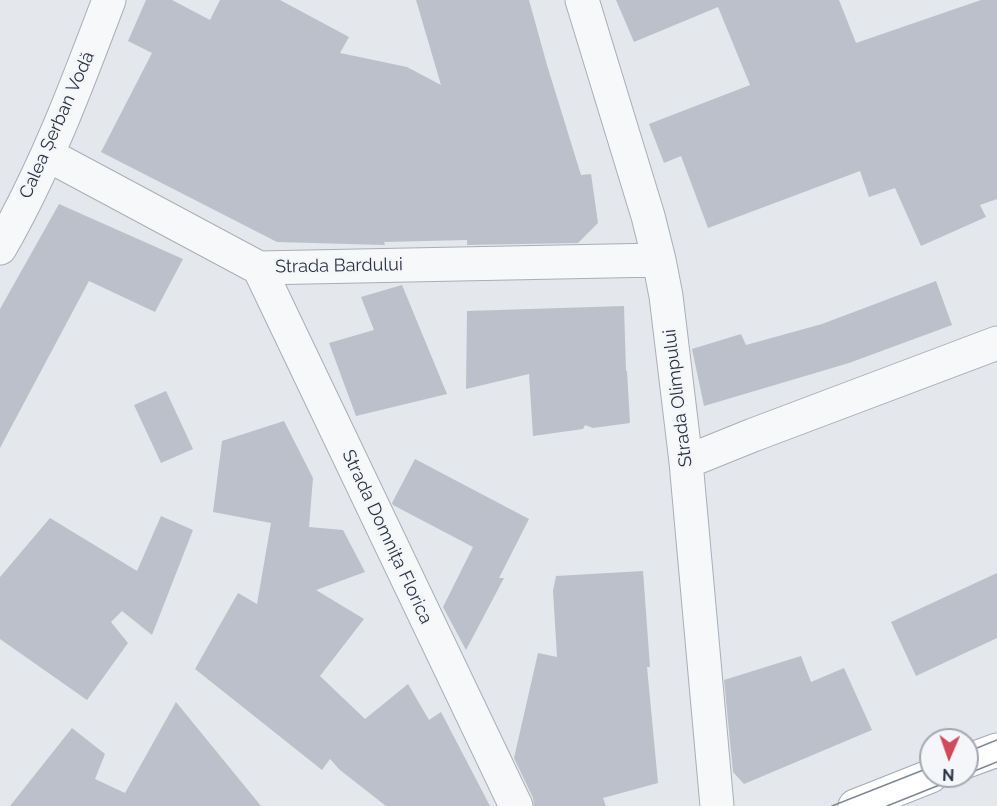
<!DOCTYPE html>
<meta charset="utf-8">
<style>
body{margin:0}
#map{position:relative;width:997px;height:806px;overflow:hidden;background:#e4e7ec;font-family:Raleway,sans-serif}
canvas{display:block}
.north{position:absolute;left:919px;top:728px;width:60px;height:60px;box-sizing:border-box;background:#f4f6f9;border:2px solid #a4a8b1;border-radius:50%;rotate:182deg;font-size:16px;font-weight:700;line-height:24px;text-align:center;color:#2b3445}
.north::after{content:'';display:block;margin:auto;width:21px;height:27px;background:#d1495b;clip-path:polygon(50% 0,100% 100%,50% 72%,0 100%)}
</style>
<div id="map">
<canvas width="997" height="806"></canvas>
<div class="north">N</div>
</div>
<script>
const ctx = document.querySelector('canvas').getContext('2d');
ctx.lineJoin = 'round';
function paint(path, color) { ctx.fillStyle = color; ctx.fill(path, 'evenodd'); }
function trace(path, color, width, dash) { ctx.strokeStyle = color; ctx.lineWidth = width; ctx.lineCap = dash ? 'butt' : 'round'; ctx.setLineDash(dash || []); ctx.stroke(path); }
function write(font, color, halo, rows, align = 'center') {
  ctx.font = font + ' Raleway,sans-serif'; ctx.lineWidth = 4.5; ctx.setLineDash([]); ctx.textBaseline = 'middle'; ctx.strokeStyle = halo; ctx.fillStyle = color; for (const [text, x, y, turn = 0] of rows) {
    ctx.save(); ctx.translate(x, y); ctx.rotate((+turn || 0) * Math.PI / 180); ctx.textAlign = isNaN(turn) ? turn : align; if (halo) ctx.strokeText(text, 0, 0); ctx.fillText(text, 0, 0); ctx.restore();
  }
}
paint(new Path2D(`
 M146,0H172L210,20L220,0H280L349,37L340,53L407,67L441,85L416,0H529L547,65L581,175L591,174L598,223L578,243L467,245V240L384,242L385,245L277,242L101,152L152,53L128,41Z
 M616,0H839L856,43L981,0H997V199L980,205L986,217L921,246L895,188L869,197L860,171L708,228L681,156L664,163L649,124L750,85L718,7L634,42Z
 M59,204L183,259L155,312L89,281L0,448V309Z
 M936,281L952,325L849,363L704,406L692,349L741,334L746,345L822,324Z
 M402,285L447,394L356,416L329,343L374,330L361,297Z
 M624,306L626,371H627L630,423L593,428L585,425L583,429L533,436L529,374L466,389L467,311Z
 M166,391L193,449L161,463L134,405Z
 M284,421L313,478L309,527L343,530L365,572L316,590L364,619L320,676L365,719L408,684L429,720L441,712L490,806H386L340,770L330,759L322,770L195,669L238,593L257,604L271,523L213,512L222,441Z
 M415,459L529,519L499,578H504L466,650L443,607L473,547L393,505L392,503Z
 M161,516L193,530L152,635L122,611L111,622L128,643L87,700L0,639V577L50,518L137,571Z
 M643,571L650,667H647L658,783L603,798L606,806H534L533,798L514,758L538,653L557,657L553,591L556,576Z
 M997,573V638L916,676L891,622Z
 M801,656L811,682L844,668L872,730L744,784L733,772L724,680Z
 M176,702L261,806H10L72,728L105,754L95,779L125,793Z`), '#bbc0ca');
const minor = new Path2D(`
 M582,0L648,216L659,260L666,296L686,462L717,806
 M48,155L259,268L659,260
 M0,248C45,170 77,85 109,0
 M259,268L516,806
 M686,462L753,435L997,343`);
const major = new Path2D(`
 M967,761L997,750
 M855,806L931,776`);
trace(minor, '#a9aeb7', 35);
trace(major, '#a3abb8', 35);
trace(minor, '#f7f8fa', 33);
trace(major, '#fff', 33);
trace(new Path2D(`
 M967,752L997,740
 M967,774L997,762
 M832,806L931,767
 M887,806L962,776`), '#7d8696', 1.5);
write('18px', '#2b3445', '#f4f6f9', [
 ["Calea Șerban Vodă",57,125,-66],
 ["Strada Bardului",339,266,-1],
 ["Strada Olimpului",678,398,-97],
 ["Strada Domnița Florica",387,537,65]
]);
</script>
